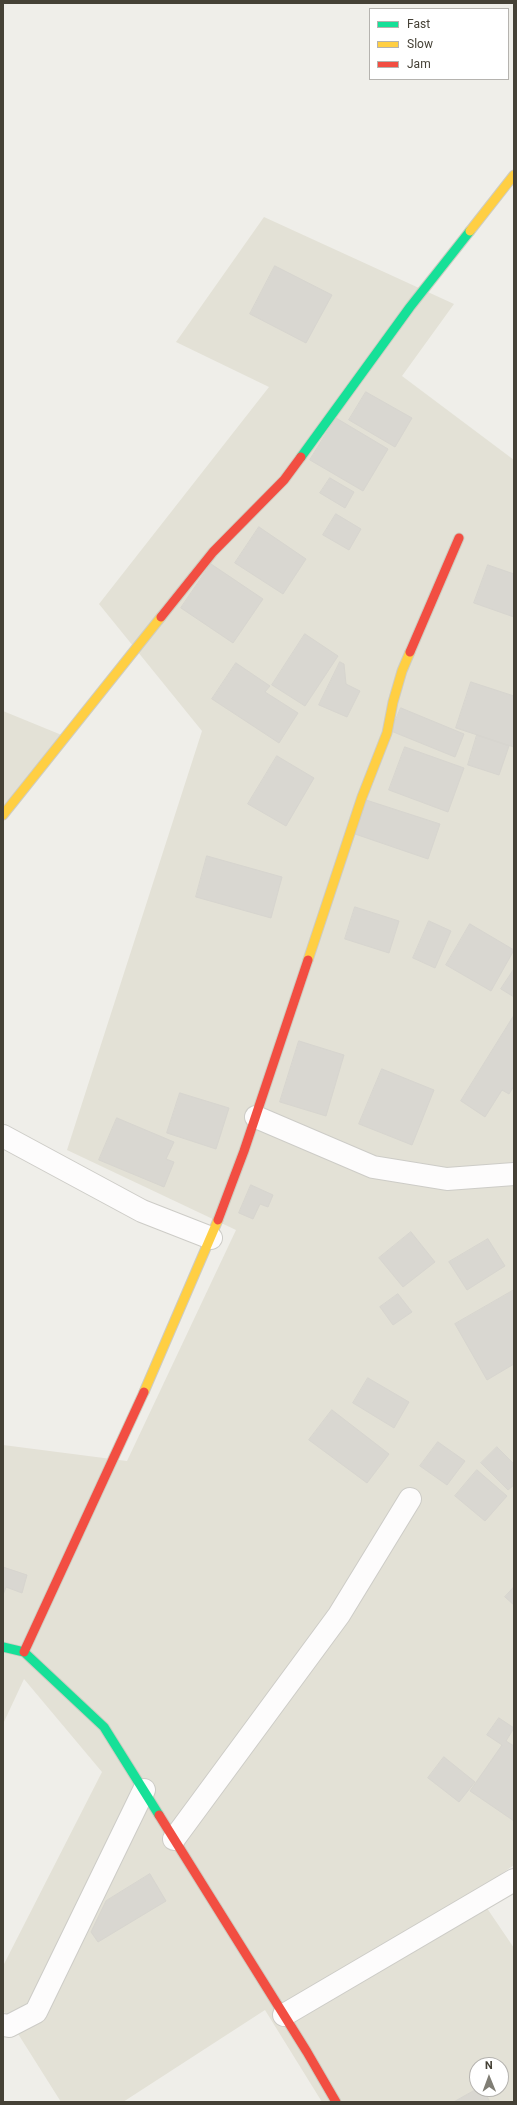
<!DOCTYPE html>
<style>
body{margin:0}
#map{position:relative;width:517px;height:2105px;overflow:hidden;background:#efeee9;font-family:Roboto,sans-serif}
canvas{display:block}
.frame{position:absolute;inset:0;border:4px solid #454136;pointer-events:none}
.legend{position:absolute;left:369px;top:8px;width:140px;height:72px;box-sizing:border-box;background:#fff;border:1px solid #b5b3af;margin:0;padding:5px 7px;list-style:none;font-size:12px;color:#454136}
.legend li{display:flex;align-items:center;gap:8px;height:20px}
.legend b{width:20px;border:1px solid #b5b3af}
.north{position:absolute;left:469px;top:2057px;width:40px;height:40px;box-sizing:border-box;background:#fff;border:1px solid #b5b3af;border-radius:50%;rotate:359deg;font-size:11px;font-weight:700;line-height:16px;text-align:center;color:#454136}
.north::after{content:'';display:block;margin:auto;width:14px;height:18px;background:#807e75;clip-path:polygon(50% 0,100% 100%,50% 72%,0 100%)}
</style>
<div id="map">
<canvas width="517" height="2105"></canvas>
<div class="frame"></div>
<ul class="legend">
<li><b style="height:5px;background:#16e098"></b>Fast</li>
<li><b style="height:5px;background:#ffcf43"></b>Slow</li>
<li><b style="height:5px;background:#f24e42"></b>Jam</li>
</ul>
<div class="north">N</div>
</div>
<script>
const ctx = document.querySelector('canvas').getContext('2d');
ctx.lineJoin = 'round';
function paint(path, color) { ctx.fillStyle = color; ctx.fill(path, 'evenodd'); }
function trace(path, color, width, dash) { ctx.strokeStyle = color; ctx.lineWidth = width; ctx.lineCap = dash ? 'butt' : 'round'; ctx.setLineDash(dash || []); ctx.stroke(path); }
paint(new Path2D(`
 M264,217L454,304L402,376L514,460V1865L476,1892L514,1948V2102H322L265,2010L123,2102H61L3,2010V1966L102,1772L24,1679L3,1724V1445L127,1461L236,1230L67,1150L202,731L99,604L269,387L176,342ZM477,2065H501V2089H477Z
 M3,711L69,738L3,819Z`), '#e3e1d6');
const building = new Path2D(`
 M275,266L332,295L306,343L250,314Z
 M366,392L412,418L395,447L349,420Z
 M336,418L388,449L363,491L310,460Z
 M330,478L354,492L345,508L320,493Z
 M336,514L361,529L349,550L323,535Z
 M259,527L306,559L283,594L235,563Z
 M211,564L263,599L233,643L181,608Z
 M488,565L514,574V617L474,603Z
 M305,634L338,656L305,706L272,685Z
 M340,662L344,664L346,684L360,691L347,717L319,705Z
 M236,663L270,686L265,692L298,713L279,743L212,699Z
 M471,682L514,696V747L456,728Z
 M401,708L464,734L455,757L391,731Z
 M477,735L509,746L499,775L468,765Z
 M405,747L464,768L448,812L389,790Z
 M277,756L314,778L286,826L248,804Z
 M366,800L440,824L428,859L355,834Z
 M207,856L282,877L271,918L196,897Z
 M355,907L399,921L389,953L345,939Z
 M429,921L451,931L435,968L413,958Z
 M470,924L514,950L491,991L446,965Z
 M514,969V997L501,989Z
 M513,1017L514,1086L509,1094L502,1090L485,1117L461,1101Z
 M299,1041L344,1055L326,1116L280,1102Z
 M382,1069L434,1090L412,1145L359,1124Z
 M180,1093L229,1108L216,1149L167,1133Z
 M117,1118L174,1142L166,1159L174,1162L164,1187L99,1160Z
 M251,1185L273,1195L268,1207L260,1204L253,1219L239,1213Z
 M411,1232L435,1262L403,1287L379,1258Z
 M488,1239L505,1266L467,1290L449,1262Z
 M514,1290V1364L487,1380L455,1324Z
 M398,1294L412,1312L393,1325L380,1307Z
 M368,1378L409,1402L394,1428L353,1403Z
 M332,1410L389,1454L367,1483L309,1440Z
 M438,1442L465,1461L447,1485L420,1466Z
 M497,1447L514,1464V1485L508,1490L481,1463Z
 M477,1470L507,1496L485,1521L455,1496Z
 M3,1567L27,1575L22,1593L6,1587L3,1595Z
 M514,1587V1605L505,1597Z
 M499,1718L514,1728L506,1741L514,1746V1821L470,1791L502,1745L487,1735Z
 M444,1757L475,1782L459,1802L428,1778Z
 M150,1874L166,1901L98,1942L91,1932L106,1901Z
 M477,2089H483L490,2102H454Z`);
paint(building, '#d9d7d1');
trace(building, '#d7d5cf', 1);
const street = new Path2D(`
 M256,1117L373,1167L447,1179L514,1174
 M3,1136L142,1211L211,1238
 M174,1839L339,1615L410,1499
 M284,2015L514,1880
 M3,2025L9,2026L36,2012L144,1790`);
const fast = new Path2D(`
 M301,457L410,307L470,231
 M3,1647L24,1652L104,1727L159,1815`);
const slow = new Path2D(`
 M470,231L514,175
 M3,815L161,617
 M308,960L362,797L387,733L393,702L402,671L410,652
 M144,1392L218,1220`);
const jam = new Path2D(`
 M161,617L213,552L284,480L301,457
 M410,652L459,538
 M218,1220L244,1151L308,960
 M24,1652L144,1392
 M159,1815L307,2052L336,2102`);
trace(street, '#cdccc7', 24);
trace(fast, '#ceccc1', 11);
trace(slow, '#ceccc1', 11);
trace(jam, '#ceccc1', 11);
trace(street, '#fdfcfc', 22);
trace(fast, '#16e098', 9);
trace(slow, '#ffcf43', 9);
trace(jam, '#f24e42', 9);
</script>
